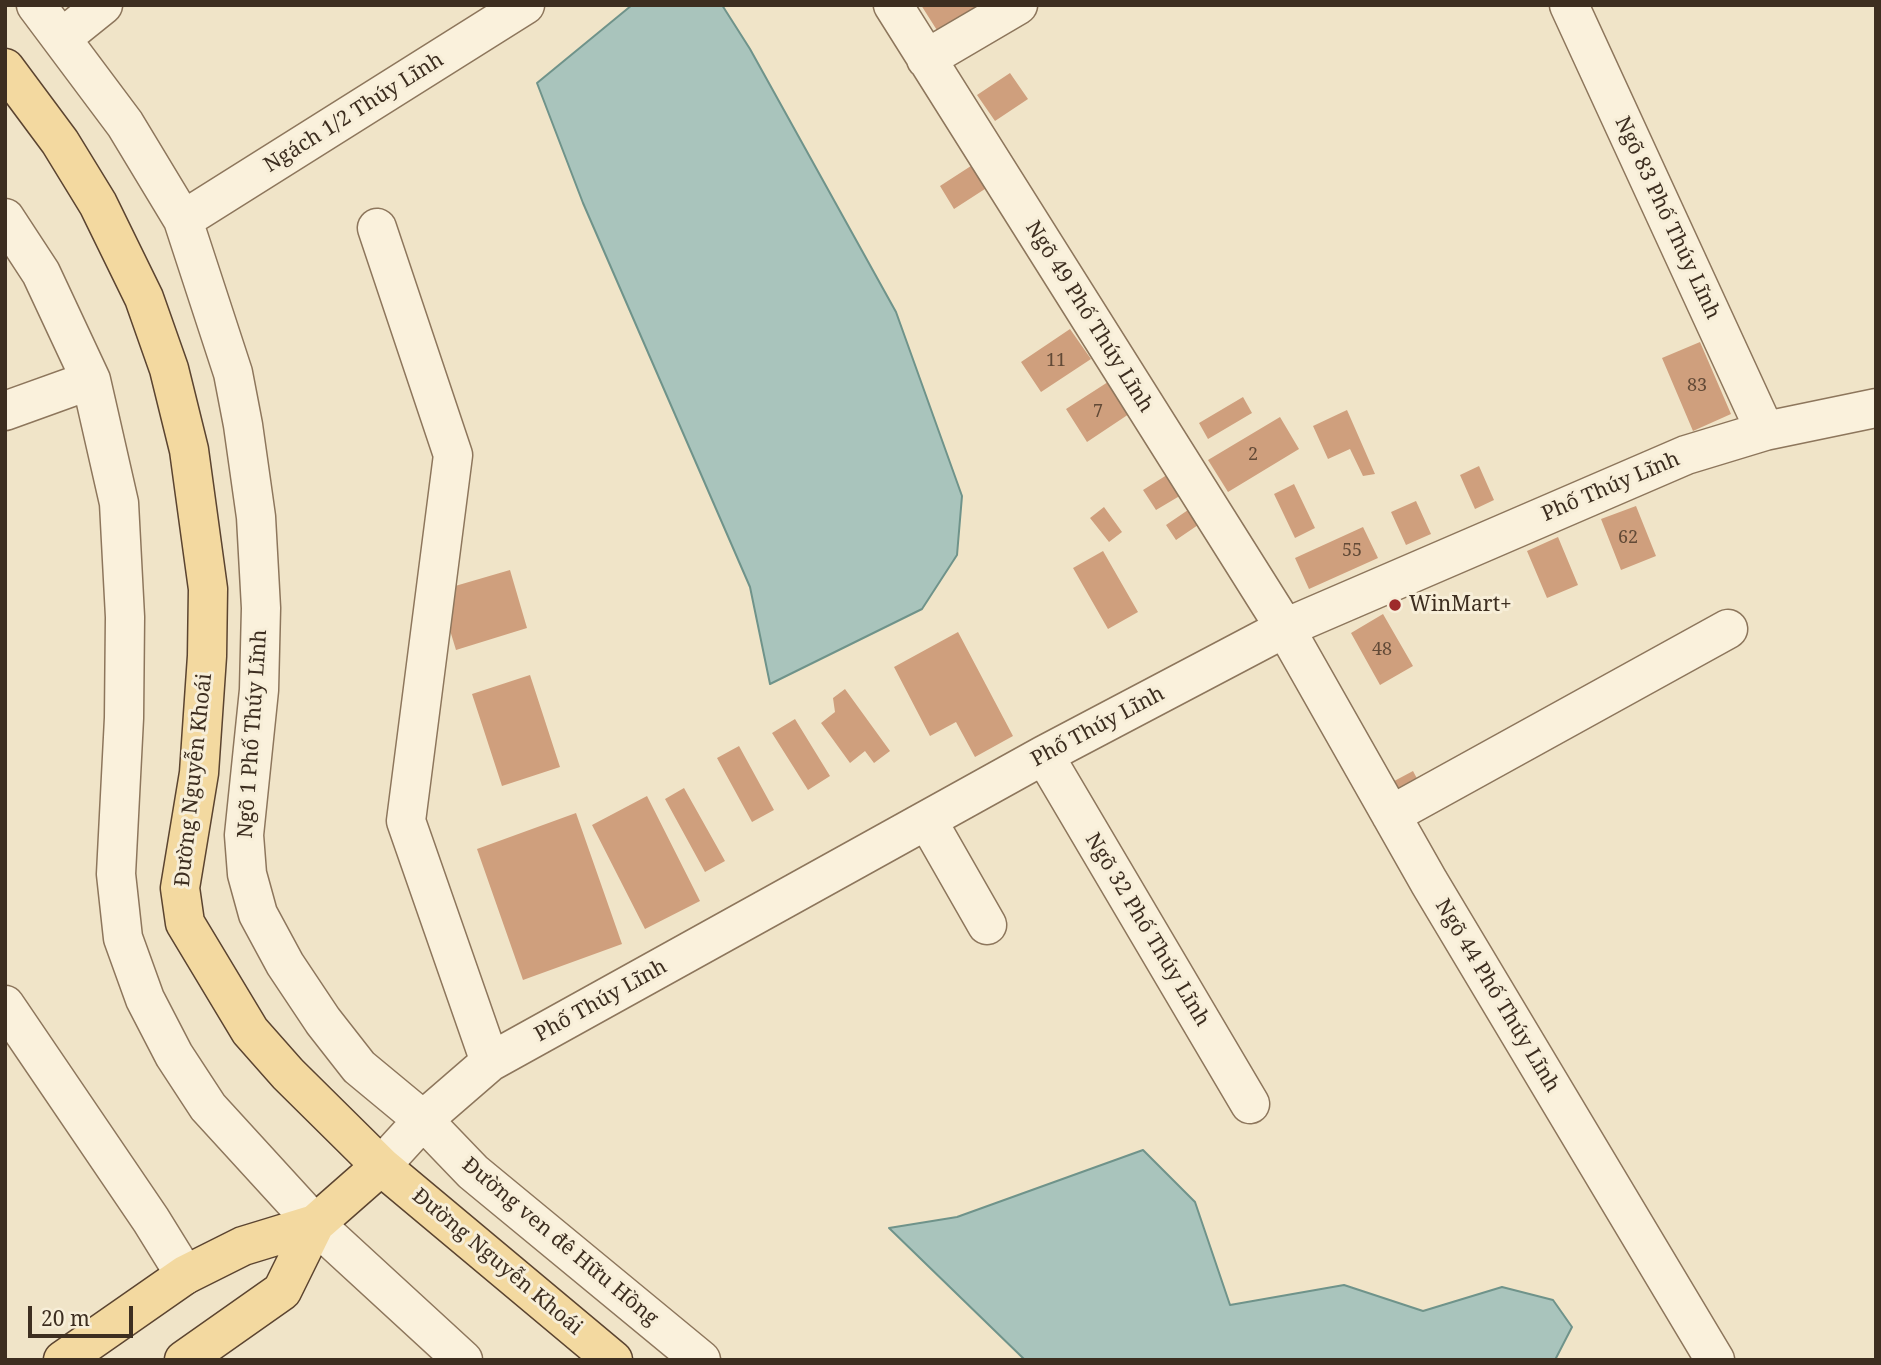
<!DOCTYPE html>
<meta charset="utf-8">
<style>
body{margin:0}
#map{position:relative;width:1881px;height:1365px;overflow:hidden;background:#f0e4c8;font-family:"Noto Serif",serif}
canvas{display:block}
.frame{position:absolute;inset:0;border:7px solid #3d2e20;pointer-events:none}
.scale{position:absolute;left:28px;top:1306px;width:105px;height:32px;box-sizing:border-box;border:4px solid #3d2e20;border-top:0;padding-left:9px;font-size:21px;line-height:24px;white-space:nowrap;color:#3d2e20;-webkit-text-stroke:5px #f7eed8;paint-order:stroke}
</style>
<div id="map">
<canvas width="1881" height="1365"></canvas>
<div class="frame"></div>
<div class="scale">20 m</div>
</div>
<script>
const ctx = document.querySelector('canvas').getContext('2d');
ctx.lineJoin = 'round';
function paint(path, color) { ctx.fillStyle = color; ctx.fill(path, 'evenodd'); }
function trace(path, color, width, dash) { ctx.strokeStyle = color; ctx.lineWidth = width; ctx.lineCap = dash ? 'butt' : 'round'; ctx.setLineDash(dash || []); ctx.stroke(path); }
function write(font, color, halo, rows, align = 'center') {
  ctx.font = font + ' "Noto Serif",serif'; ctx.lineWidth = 6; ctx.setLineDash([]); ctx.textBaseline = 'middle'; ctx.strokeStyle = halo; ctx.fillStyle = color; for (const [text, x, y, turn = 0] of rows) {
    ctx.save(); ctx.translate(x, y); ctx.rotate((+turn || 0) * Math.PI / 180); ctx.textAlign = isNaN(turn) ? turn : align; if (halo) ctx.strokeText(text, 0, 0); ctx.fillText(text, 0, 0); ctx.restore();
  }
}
const water = new Path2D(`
 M632,5H722L750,49L896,312L962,496L957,555L922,609L770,684L750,587L583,203L537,83Z
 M1143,1150L1195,1202L1230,1305L1344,1285L1423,1311L1502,1287L1553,1300L1572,1327L1555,1360H1025L889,1228L957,1217Z`);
paint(water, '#a9c4bc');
trace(water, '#6f938a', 2);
paint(new Path2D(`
 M921,5H981L940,35Z
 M1010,73L1028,99L995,121L977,95Z
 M974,164L988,187L954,209L940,186Z
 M1070,329L1091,359L1041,392L1021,362Z
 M1700,342L1731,414L1693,431L1662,358Z
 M1108,382L1129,414L1087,442L1066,409Z
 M1243,397L1252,413L1208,439L1199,423Z
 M1347,410L1375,474L1363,476L1350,449L1328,459L1313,426Z
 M1280,417L1299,449L1228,492L1208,460Z
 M1479,466L1494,500L1475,509L1460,475Z
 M1170,473L1183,494L1156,510L1143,490Z
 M1294,484L1315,528L1295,538L1274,494Z
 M1416,501L1431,534L1406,545L1391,512Z
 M1636,506L1656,556L1621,570L1601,519Z
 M1104,507L1122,532L1109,542L1090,518Z
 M1188,510L1198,525L1176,540L1166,525Z
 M1363,527L1378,558L1309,589L1295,558Z
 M1558,537L1578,585L1547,598L1527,551Z
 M1103,551L1138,612L1108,629L1073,568Z
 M510,570L527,628L456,650L438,591Z
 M1383,614L1413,666L1380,685L1351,633Z
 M958,632L1013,736L975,757L956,722L930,736L894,667Z
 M530,675L560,767L502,786L472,694Z
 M845,689L890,751L874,763L865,751L850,763L821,723L835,712L833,698Z
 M795,719L830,776L808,790L772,733Z
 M739,746L774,810L752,822L717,758Z
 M1413,771L1422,788L1392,804L1383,787Z
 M684,788L725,861L705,872L665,799Z
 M647,796L700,901L645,929L592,825Z
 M576,813L622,944L523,980L477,849Z`), '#cf9f7d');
const minor = new Path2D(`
 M36,5L125,124L183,220L233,373L243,425L256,517L261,608L259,690L244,835L247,874L258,914L285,964L323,1021L359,1067L423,1120L473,1172L701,1360
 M893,5L1285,628L1429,882L1715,1360
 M1569,5L1765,431
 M62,38L103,5
 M926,59L1018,5
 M5,218L41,273L91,380L119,503L125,617L124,718L116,874L123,938L145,999L174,1055L208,1107L315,1224L463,1360
 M183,220L525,5
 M377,228L453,455L406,821L490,1062
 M5,411L91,380
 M1044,755L1250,1104
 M1391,815L1728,629
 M927,820L987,925
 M5,1005L151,1220L185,1275
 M381,1166L423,1120L490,1062L1044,755L1285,628L1686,455L1765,431L1876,408`);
const major = new Path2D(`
 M5,68L60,142L98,204L144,298L169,369L189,450L208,589L207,656L199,773L180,888L185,923L250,1031L288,1074L381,1166L613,1360
 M63,1360L185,1275L243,1246L315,1224
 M184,1360L282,1291L315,1224L381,1166`);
trace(minor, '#8d765c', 41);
trace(major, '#5b4430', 41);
trace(minor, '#faf1dc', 38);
trace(major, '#f3d9a0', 38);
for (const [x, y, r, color] of [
 [1395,605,7,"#9e2a2b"]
]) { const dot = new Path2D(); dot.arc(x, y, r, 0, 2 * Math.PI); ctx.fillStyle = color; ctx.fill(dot); trace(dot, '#f7eed8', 2.5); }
write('18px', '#624a37', null, [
 ["11",1056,361],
 ["83",1697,386],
 ["7",1098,412],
 ["2",1253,455],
 ["62",1628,538],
 ["55",1352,551],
 ["48",1382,650]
]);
write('21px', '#3d2e20', '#f7eed8', [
 ["Ngách 1/2 Thúy Lĩnh",354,113,-32],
 ["Ngõ 83 Phố Thúy Lĩnh",1667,218,65],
 ["Ngõ 49 Phố Thúy Lĩnh",1089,317,58],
 ["Phố Thúy Lĩnh",1611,487,-23],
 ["Phố Thúy Lĩnh",1098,727,-28],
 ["Ngõ 1 Phố Thúy Lĩnh",253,734,-86],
 ["Đường Nguyễn Khoái",194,780,-84],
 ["Ngõ 32 Phố Thúy Lĩnh",1147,930,59],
 ["Ngõ 44 Phố Thúy Lĩnh",1497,996,59],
 ["Phố Thúy Lĩnh",601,1001,-29],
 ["Đường ven đê Hữu Hồng",560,1242,40],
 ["Đường Nguyễn Khoái",497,1262,40]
]);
write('21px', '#3d2e20', '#f7eed8', [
 ["WinMart+",1409,605]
], 'left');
</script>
